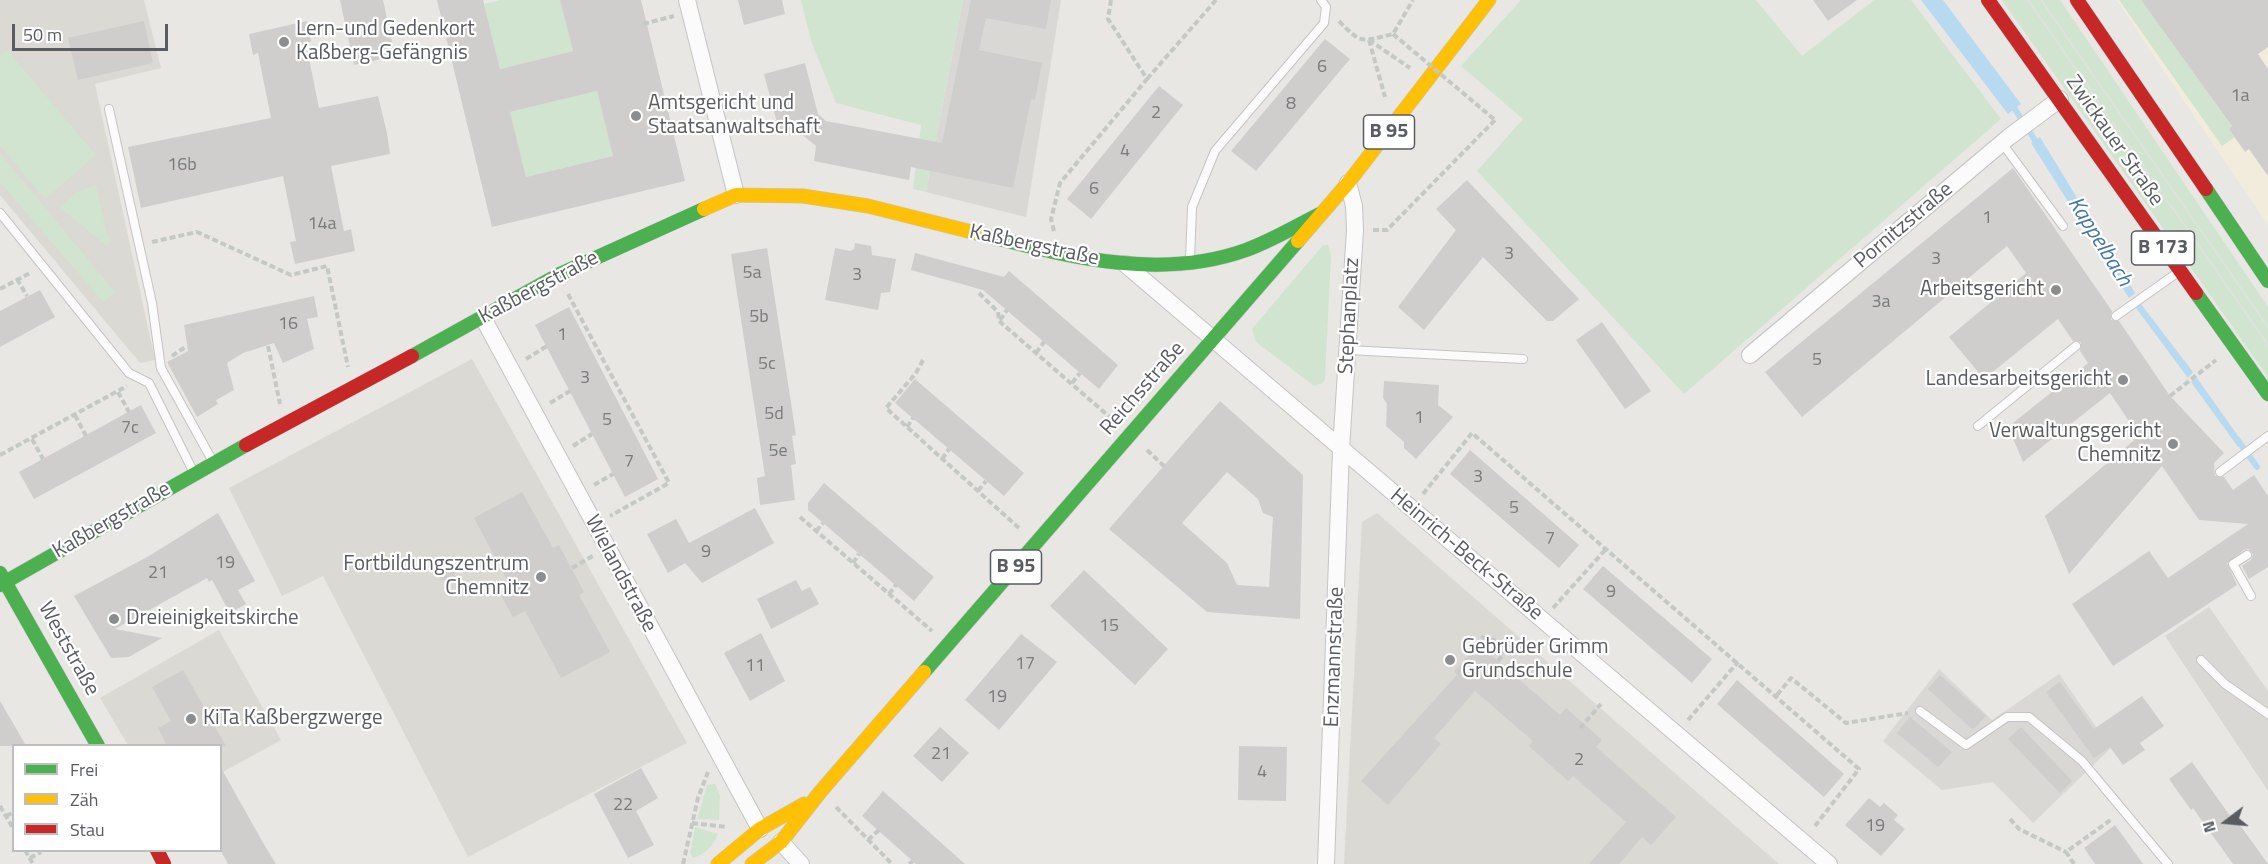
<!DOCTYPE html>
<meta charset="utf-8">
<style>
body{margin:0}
#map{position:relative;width:2268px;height:864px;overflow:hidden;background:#e8e7e3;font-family:"Titillium Web",sans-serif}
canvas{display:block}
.legend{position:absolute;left:12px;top:744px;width:210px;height:108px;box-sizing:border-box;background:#fff;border:2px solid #bdbebf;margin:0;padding:8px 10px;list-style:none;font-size:18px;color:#595c60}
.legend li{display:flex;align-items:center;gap:12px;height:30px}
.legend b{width:30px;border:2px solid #bdbebf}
.north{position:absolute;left:2196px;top:792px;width:60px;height:60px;-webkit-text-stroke:4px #fff;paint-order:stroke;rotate:254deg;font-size:16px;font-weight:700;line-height:24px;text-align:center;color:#595c60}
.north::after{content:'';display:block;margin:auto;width:21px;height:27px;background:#595c60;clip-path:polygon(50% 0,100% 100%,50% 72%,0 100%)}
.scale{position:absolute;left:12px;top:24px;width:156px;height:27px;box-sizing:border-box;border:3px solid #595c60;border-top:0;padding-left:8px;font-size:18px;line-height:21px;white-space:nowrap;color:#595c60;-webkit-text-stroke:4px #fff;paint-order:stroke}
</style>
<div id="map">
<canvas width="2268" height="864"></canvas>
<ul class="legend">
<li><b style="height:8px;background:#4caf50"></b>Frei</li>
<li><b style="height:8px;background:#ffc107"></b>Zäh</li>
<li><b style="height:8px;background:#c62828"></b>Stau</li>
</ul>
<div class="north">N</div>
<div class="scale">50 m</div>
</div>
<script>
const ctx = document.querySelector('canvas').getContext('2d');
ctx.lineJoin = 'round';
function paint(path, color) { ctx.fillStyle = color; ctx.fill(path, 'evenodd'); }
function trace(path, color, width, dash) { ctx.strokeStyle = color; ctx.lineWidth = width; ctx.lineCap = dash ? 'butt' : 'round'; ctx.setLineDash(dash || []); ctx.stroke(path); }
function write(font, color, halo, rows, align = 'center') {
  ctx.font = font + ' "Titillium Web",sans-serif'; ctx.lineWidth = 4.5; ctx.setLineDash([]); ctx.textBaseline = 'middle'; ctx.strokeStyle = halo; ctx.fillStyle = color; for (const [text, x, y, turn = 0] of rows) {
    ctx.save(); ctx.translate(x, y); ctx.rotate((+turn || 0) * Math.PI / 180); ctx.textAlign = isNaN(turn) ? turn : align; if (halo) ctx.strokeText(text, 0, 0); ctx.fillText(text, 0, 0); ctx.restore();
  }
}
paint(new Path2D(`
 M2117,0H2268V225L2196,119Z`), '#f2ecdc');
paint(new Path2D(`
 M963,0H1061L1026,217L926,192Z
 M2209,607L2268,691V791L2165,636Z
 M1939,669L1992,720L2059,674L2111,748L2033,823L1993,782L1942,790L1883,741Z`), '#d9d8d4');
paint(new Path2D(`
 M0,0H144L161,68L95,84L155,360L140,363L0,195Z
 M472,359L687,743L468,857L323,576L282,596L229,488Z
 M1377,513L1779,864H1344L1362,522Z
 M219,630L281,740L221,773L220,746L128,745L100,698Z`), '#dbd9d3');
paint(new Path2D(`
 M500,0H560L573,51L500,69L484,4Z
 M801,0H963L926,192L913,189L921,125L836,103L811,41Z
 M1521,0H1756L1802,56L1874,0H1911L2001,119L1684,394L1477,171L1523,119L1461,66Z
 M2002,0H2060L2268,307V377Z
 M2119,0H2141L2232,126L2229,129L2235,137L2222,146Z
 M7,50L96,155L45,199L0,146V56Z
 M597,91L613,156L526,177L510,112Z
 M0,153L115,292L103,302L0,182Z
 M96,185L108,238L111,241L107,246L60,208L76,192Z
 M1323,245H1328L1331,255L1325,379L1323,383L1314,386L1256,342L1252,329Z
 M715,784L720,795L719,820L697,819L707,785Z
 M695,827L718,834C713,846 706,854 693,858L690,853Z`), '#d1e4cf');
paint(new Path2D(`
 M1921,0H1943L2021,104L2008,114Z
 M2040,137L2135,293L2129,298L2031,143Z
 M2141,304L2193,372L2188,378L2136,308Z
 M2197,378L2243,443L2238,447L2191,382Z`), '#b8daf1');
trace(new Path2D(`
 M2011,103L2038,145
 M2237,439L2257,467`), '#b8daf1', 6);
paint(new Path2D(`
 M340,0H383L395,56L354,65Z
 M437,0H483L500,69L573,51L560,0H641L685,181L492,227ZM597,91L613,156L526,177L510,112Z
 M738,0H782L785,14L744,25Z
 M971,0H1051L1046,29L986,18L979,50L1042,63L1035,100L1031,99L1013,188L911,167L909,180L814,161L816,146L798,131L780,134L764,74L805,63L818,114L826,121L942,143Z
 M1813,0H1857L1828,21Z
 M2141,0H2268V47L2258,54L2268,69V176L2249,149L2245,152L2229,129L2232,126Z
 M144,21L153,63L78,80L68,38Z
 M307,21L311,42L306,44L319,108L378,96L387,133L390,154L331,166L344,231L351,229L355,251L295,264L290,242L296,241L283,176L141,208L128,147L271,118L258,53L253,55L249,34Z
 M1325,39L1350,59L1256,171L1231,151Z
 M1159,86L1183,105L1091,219L1067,199Z
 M2013,168L2112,311L2111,320L2119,321L2170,396L2224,453L2214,463L2215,476L2224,477L2233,490L2254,475L2268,496V567L2249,579L2242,566L2251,560L2253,554L2249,549L2244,550L2227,563L2237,585L2113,666L2072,604L2149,551L2168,578L2248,524L2199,520L2162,466L2069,574L2045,516L2139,436L2110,393L2023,462L2008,427L2088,363L2080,351L2081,342L2073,341L2058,319L1984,379L1949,337L2026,273L2007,246L1802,417L1765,372Z
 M1467,180L1579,299L1553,321H1547L1483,257L1424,330L1398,307L1456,230L1436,209Z
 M855,243L871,246L872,255L896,259L890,292L881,293L878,310L825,300L835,248L850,251L854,249Z
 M767,248L796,435L792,436L796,464L791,465L795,500L760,505L757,478L765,476L731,254Z
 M915,253L1004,277L1009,271L1118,365L1099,389L983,290L911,270Z
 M40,290L55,317L0,347V311Z
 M314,296L318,317L307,319L314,349L283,363L274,343L243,353L227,363L234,390L216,400L218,404L197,417L167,362L188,351L184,325Z
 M569,307L658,479L625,497L535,325Z
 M1602,322L1651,391L1625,409L1576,340Z
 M915,379L1024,473L1004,496L895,403Z
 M1384,381L1439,385L1438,405L1453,417L1416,459L1404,448V442L1386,426L1387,404L1383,398Z
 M1220,401L1303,475L1300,619L1207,612L1109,529ZM1227,472L1258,499L1263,513L1273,517L1269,587L1237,585L1227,563L1182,523Z
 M141,405L156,433L34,499L19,472Z
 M1470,450L1579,545L1559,568L1450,474Z
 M824,483L934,577L914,601L808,510V503Z
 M522,492L553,548L559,545L584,592L579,595L610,652L561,678L525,611L513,617L499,592L510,585L474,518Z
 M755,508L774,543L702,583L685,563L668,573L647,534L676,519L689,543Z
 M218,513L255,581L238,590L246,604L230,613L212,580L209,582L207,578L115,629L162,638L129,657L111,658L74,596L149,556Z
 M441,560L452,561L457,571L451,580H440L436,569Z
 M1603,566L1712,659L1692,683L1583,589Z
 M1084,570L1168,649L1135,685L1050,606Z
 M796,580L802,591L810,587L819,604L771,629L757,599Z
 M761,633L785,681L750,701L724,653Z
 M1021,634L1057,662L999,730L965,700Z
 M1478,644L1560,715L1566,708L1602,740L1596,747L1676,817L1651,845L1642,837L1619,864H1589L1626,822L1573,776L1568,781L1529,746L1533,741L1475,691L1434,738L1441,744L1388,805L1361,781L1457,675L1454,672Z
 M183,670L226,746H167L158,728L171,721L152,687Z
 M1940,675L1986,716L1973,730L1928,689Z
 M1737,680L1844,774L1824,797L1717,704Z
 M2060,682L2094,729L2142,696L2164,726L2140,743L2145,750L2123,765L2110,747L2094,758L2046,692Z
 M0,701L17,730L26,746H0Z
 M1910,717L1952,752L1938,767L1897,733Z
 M940,727L969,753L942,782L913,756Z
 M2021,727L2072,781L2060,793L2008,739Z
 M1239,746L1287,747L1286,801L1238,800Z
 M2192,762L2230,816L2232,814L2268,864H2233L2193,808L2191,810L2169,779Z
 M220,766L262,841L276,864H228L220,849Z
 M641,768L658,798L636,811L654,845L628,858L594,794Z
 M883,791L919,823L965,864H916L862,816Z
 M1869,798L1880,807L1884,803L1898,815L1894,820L1905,829L1881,856L1845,825Z
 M2115,825L2143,864H2095L2084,848Z`), '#cfcecc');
const lane = new Path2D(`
 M109,109L152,303L161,368L212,460
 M2002,143L2063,226
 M0,213L129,373L149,383L193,471
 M1190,260L1192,207L1215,151L1324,23L1326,7L1321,0
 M2116,316L2177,273
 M1348,350L1523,359
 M1978,426L2076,346
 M2220,472L2268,436
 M2247,555L2233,564L2251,596
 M2201,660L2225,684L2268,714
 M1920,711L1966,745L2007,717H2029L2082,761L2168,864`);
const street = new Path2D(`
 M687,0L736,195
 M1125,264L1829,864
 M483,318L760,829
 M1750,355L2009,137L2060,99
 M781,842L801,864
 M1326,864L1341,449L1355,230L1354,206L1348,183`);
const fast = new Path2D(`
 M2206,189L2268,281
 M976,233C1063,255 1157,282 1246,250C1271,241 1296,226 1320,214
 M2196,293L2268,394
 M412,356L558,275L704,209
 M0,573L98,746
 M0,585L246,445
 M924,672L1298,241`);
const slow = new Path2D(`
 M704,209L736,195L803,196L868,206L976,233
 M1298,241L1348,183L1489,0
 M718,864L760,829L804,804
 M752,864L781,842L821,791L924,672`);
const jam = new Path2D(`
 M1988,0L2196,293
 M2077,0L2206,189
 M246,445L412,356
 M157,850L164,864`);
trace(lane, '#c4c4c4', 10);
trace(street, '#c4c4c4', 18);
trace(fast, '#c5c5c5', 15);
trace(slow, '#c5c5c5', 15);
trace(jam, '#c5c5c5', 15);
trace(new Path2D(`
 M1339,21C1361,44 1361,42 1393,34L1413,0
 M643,24L674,16
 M1369,40L1385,97
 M1369,40L1410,68
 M1147,79L1216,0
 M1373,230H1387L1495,120
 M1054,231L1051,219L1060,183L1147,79L1108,19L1111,0
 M152,242L197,232L291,275L327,266L348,367
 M17,279L27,296
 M0,289L30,273
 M979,293L998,312L999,321L1112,419
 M568,294L669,483L610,516
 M1000,320L1007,310
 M268,346L280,404
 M1036,353L1044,342
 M172,356L187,346
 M526,359L547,346
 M923,360L916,373L886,408L1020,529
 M1072,383L1080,373
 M118,392L129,412
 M2170,396L2216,360
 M550,403L570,391
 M75,415L86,436
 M907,427L913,418
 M32,439L43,459
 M573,446L592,434
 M1147,450L1164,466
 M0,455L127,386
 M942,459L949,449
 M594,485L613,474
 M978,491L986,481
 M1423,494L1472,433L1859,769L1815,826
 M800,517L932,631
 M816,531L823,523
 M853,563L859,554
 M572,568L593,556
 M889,594L896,585
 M1553,608L1606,549
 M1481,637L1540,651
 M1498,661L1511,644
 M1777,695L1791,678L1846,723L1908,713
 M1688,720L1738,662
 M1580,728L1601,704
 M0,806L14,830
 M836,807L892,864
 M6,816L14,812
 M2010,819L2019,829L2066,852
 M692,823L727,827
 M868,840L879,830
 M25,850L33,864
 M30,858L41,852
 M683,864L698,798L708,772
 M909,864L913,861
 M2074,864L2066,852L2112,819`), '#c4c9c6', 4, [6, 3]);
trace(lane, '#fcfbfb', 8);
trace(street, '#fcfbfb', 16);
trace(fast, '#4caf50', 14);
trace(slow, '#ffc107', 14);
trace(jam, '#c62828', 14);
trace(new Path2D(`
 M2028,0L2268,345
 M2041,0L2268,327`), '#e1e1e0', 1.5);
trace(new Path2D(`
 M1393,34L1495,120`), '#c4c9c6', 4, [6, 3]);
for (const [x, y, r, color] of [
 [284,42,6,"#8b8d8e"],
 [636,116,6,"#8b8d8e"],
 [2056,290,6,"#8b8d8e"],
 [2123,380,6,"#8b8d8e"],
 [2173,444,6,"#8b8d8e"],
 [541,577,6,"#8b8d8e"],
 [114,619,6,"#8b8d8e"],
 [1450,660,6,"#8b8d8e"],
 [191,719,6,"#8b8d8e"]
]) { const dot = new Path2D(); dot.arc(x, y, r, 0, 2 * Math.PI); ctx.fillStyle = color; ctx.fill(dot); trace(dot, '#fff', 2); }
write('18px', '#787a7c', null, [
 ["6",1322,68],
 ["1a",2240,97],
 ["8",1291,105],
 ["2",1156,114],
 ["4",1125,152],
 ["16b",182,166],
 ["6",1094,190],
 ["1",1987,219],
 ["14a",322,225],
 ["3",1509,255],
 ["3",1936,260],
 ["5a",752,274],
 ["3",857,276],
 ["3a",1881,303],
 ["5b",759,318],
 ["16",288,325],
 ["1",562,336],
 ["5",1817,361],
 ["5c",767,365],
 ["3",585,379],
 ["5d",774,415],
 ["1",1419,419],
 ["5",607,421],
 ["7c",130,429],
 ["5e",778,452],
 ["7",629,463],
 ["3",1478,478],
 ["5",1514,509],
 ["7",1550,540],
 ["9",706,553],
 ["19",225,564],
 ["21",158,574],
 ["9",1611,593],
 ["15",1109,627],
 ["17",1025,665],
 ["11",755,667],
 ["19",997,698],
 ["21",941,755],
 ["2",1579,761],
 ["4",1262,773],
 ["22",623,806],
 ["19",1875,827]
]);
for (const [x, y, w] of [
 [1389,132,51],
 [2163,248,63],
 [1016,567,51]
]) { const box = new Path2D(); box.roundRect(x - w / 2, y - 17, w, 34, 4.5); ctx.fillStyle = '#fff'; ctx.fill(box); trace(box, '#595c60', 1.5); }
write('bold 20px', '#595c60', null, [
 ["B 95",1389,132],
 ["B 173",2163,248],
 ["B 95",1016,567]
]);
write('21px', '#595c60', '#fff', [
 ["Lern-und Gedenkort",296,30],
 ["Kaßberg-Gefängnis",296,54],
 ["Amtsgericht und",648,104],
 ["Staatsanwaltschaft",648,128],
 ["Arbeitsgericht",2044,290,"right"],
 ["Landesarbeitsgericht",2111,380,"right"],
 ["Verwaltungsgericht",2161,432,"right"],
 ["Chemnitz",2161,456,"right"],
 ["Fortbildungszentrum",529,565,"right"],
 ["Chemnitz",529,589,"right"],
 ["Dreieinigkeitskirche",126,619],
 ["Gebrüder Grimm",1462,648],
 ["Grundschule",1462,672],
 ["KiTa Kaßbergzwerge",203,719]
], 'left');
write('21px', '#595c60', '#fff', [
 ["Zwickauer Straße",2114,141,55],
 ["Pornitzstraße",1904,226,-40],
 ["Kaßbergstraße",1034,246,12],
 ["Kaßbergstraße",539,288,-28],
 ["Stephanplatz",1350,316,-87],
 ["Reichsstraße",1143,389,-49],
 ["Kaßbergstraße",112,521,-30],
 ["Heinrich-Beck-Straße",1466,555,40],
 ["Wielandstraße",620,574,62],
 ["Weststraße",68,649,61],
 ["Enzmannstraße",1335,657,-88]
]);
write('italic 22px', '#4476a6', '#fff', [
 ["Kappelbach",2099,242,58]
]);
</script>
